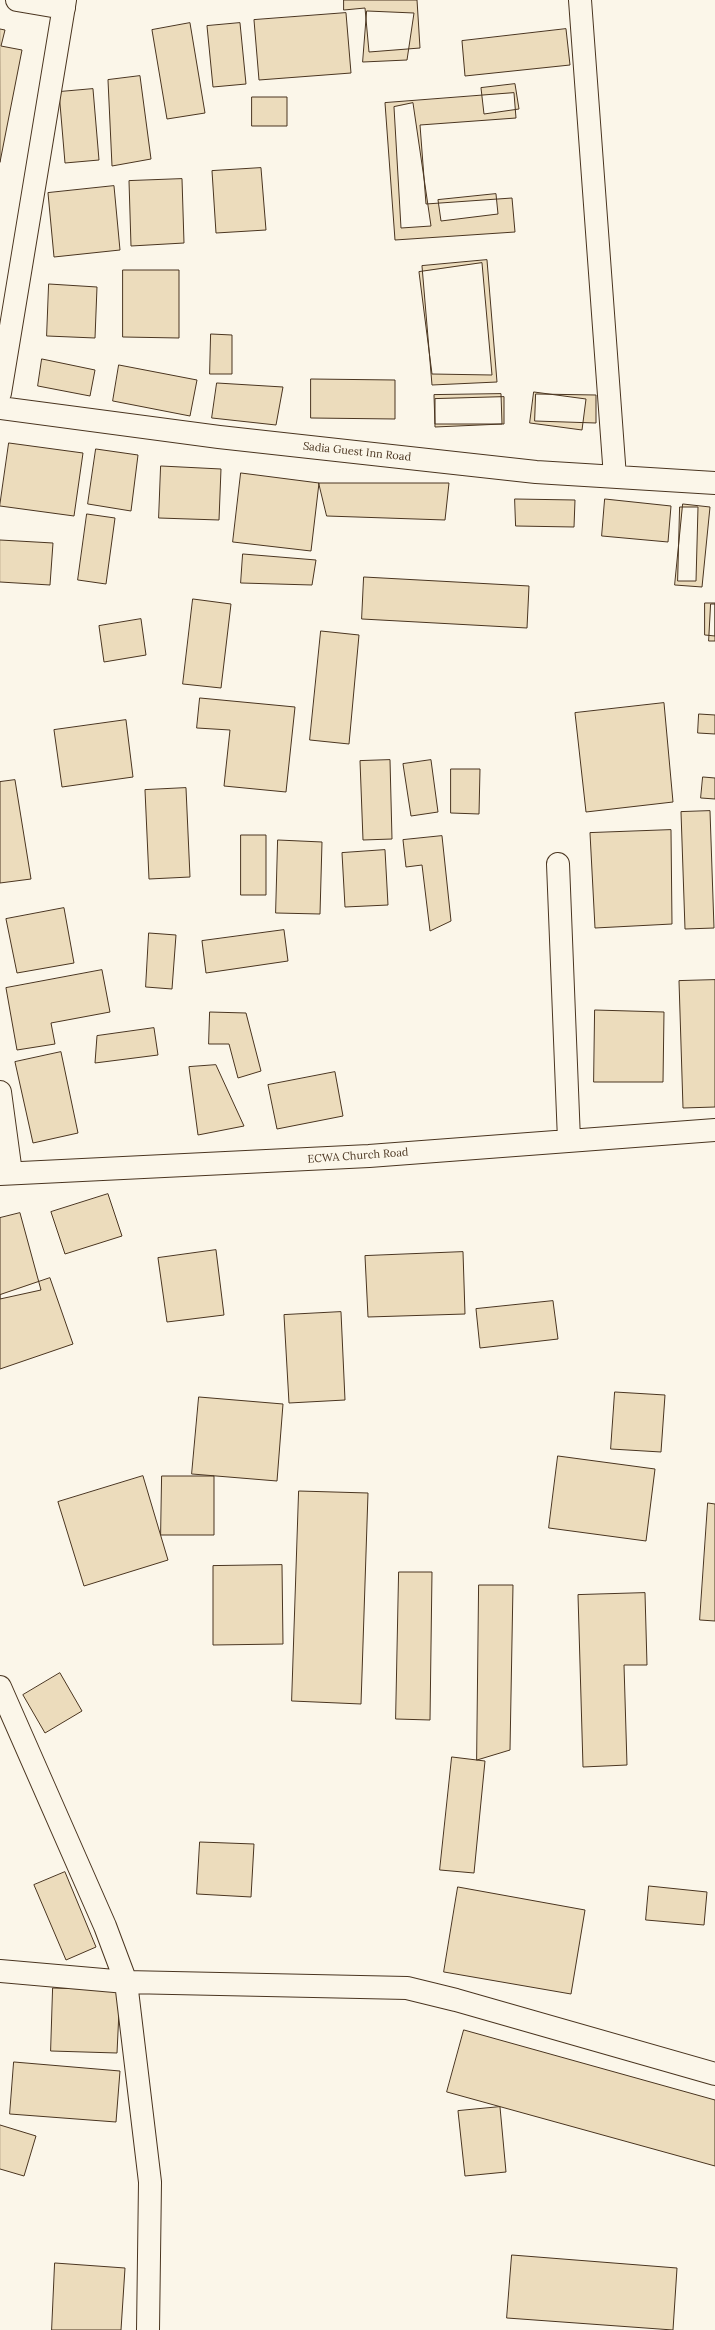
<!DOCTYPE html>
<style>
body{margin:0}
canvas{display:block;background:#fbf6e9}
</style>
<canvas width="715" height="2330"></canvas>
<script>
const ctx = document.querySelector('canvas').getContext('2d');
ctx.lineJoin = 'round';
function paint(path, color) { ctx.fillStyle = color; ctx.fill(path, 'evenodd'); }
function trace(path, color, width, dash) { ctx.strokeStyle = color; ctx.lineWidth = width; ctx.lineCap = dash ? 'butt' : 'round'; ctx.setLineDash(dash || []); ctx.stroke(path); }
function write(font, color, halo, rows, align = 'center') {
  ctx.font = font + ' Lora,serif'; ctx.lineWidth = 3; ctx.setLineDash([]); ctx.textBaseline = 'middle'; ctx.strokeStyle = halo; ctx.fillStyle = color; for (const [text, x, y, turn = 0] of rows) {
    ctx.save(); ctx.translate(x, y); ctx.rotate((+turn || 0) * Math.PI / 180); ctx.textAlign = isNaN(turn) ? turn : align; if (halo) ctx.strokeText(text, 0, 0); ctx.fillText(text, 0, 0); ctx.restore();
  }
}
const building = new Path2D(`
 M344,0H417L420,48L369,52L365,8L344,10Z
 M367,11L414,13L407,60L363,62Z
 M346,13L351,73L259,80L254,20Z
 M190,23L205,113L167,119L152,30Z
 M240,23L246,84L213,87L207,26Z
 M0,29L5,30L1,46L22,50L0,162Z
 M566,29L570,65L465,76L462,41Z
 M140,76L151,159L112,166L108,80Z
 M515,84L519,109L484,114L481,88Z
 M93,89L99,160L65,163L59,92Z
 M514,93L516,118L420,125L426,204L512,198L515,232L395,240L385,103Z
 M252,97H287V126H252Z
 M413,103L431,226L401,228L394,107Z
 M261,168L266,230L216,233L212,171Z
 M182,179L184,243L131,246L129,181Z
 M114,186L120,250L54,257L48,193Z
 M496,194L498,214L441,221L438,200Z
 M487,260L497,382L432,385L422,266Z
 M482,263L492,375L432,374L419,272Z
 M123,270H179V338L123,337Z
 M49,284L97,287L95,338L47,336Z
 M211,334L232,335V374H210Z
 M42,359L95,370L90,396L38,386Z
 M119,365L197,380L190,416L113,401Z
 M311,379L395,380V419L311,418Z
 M217,383L283,387L276,425L212,418Z
 M534,392L586,399L582,430L530,423Z
 M501,394L502,424L435,427L434,395Z
 M536,394L596,395V423L535,421Z
 M504,397V424H435V399Z
 M9,443L83,453L74,516L0,506Z
 M96,449L138,455L131,511L88,504Z
 M161,466L221,469L219,520L159,518Z
 M241,473L319,483L311,551L233,542Z
 M319,483H449L445,520L327,516Z
 M515,499L575,500L574,527L516,526Z
 M605,499L671,506L668,542L602,536Z
 M683,504L710,507L702,587L675,585Z
 M680,507H698L696,581H678Z
 M87,514L115,518L106,584L78,580Z
 M0,540L53,543L50,585L0,582Z
 M243,554L316,560L312,585L241,583Z
 M364,577L529,586L527,628L362,619Z
 M193,599L231,604L221,688L183,684Z
 M705,603H715V636L705,635Z
 M711,604H715V641H709Z
 M141,619L146,655L104,662L99,626Z
 M321,631L359,635L349,744L310,740Z
 M200,698L295,707L286,792L224,786L230,730L197,728Z
 M664,703L673,802L586,812L575,713Z
 M699,714L715,715V734L698,733Z
 M126,720L133,777L62,787L54,730Z
 M390,760L392,839L363,840L360,761Z
 M431,760L438,812L411,816L403,764Z
 M451,769H480L479,814L451,813Z
 M703,777L715,778V799L701,798Z
 M15,780L31,879L0,883V782Z
 M186,788L190,877L149,879L145,790Z
 M710,811L714,928L685,929L681,812Z
 M671,830L672,924L595,928L590,833Z
 M241,835H266V895H241Z
 M442,836L451,921L430,931L422,865L406,867L403,840Z
 M278,840L322,842L320,914L276,913Z
 M385,850L388,905L345,907L342,853Z
 M64,908L74,963L17,973L6,919Z
 M284,930L288,961L206,973L202,941Z
 M149,933L176,935L172,989L146,987Z
 M102,970L110,1012L51,1023L55,1044L17,1050L6,988Z
 M715,980V1107L683,1108L679,981Z
 M595,1010L664,1012L663,1082H594Z
 M210,1012L246,1013L261,1071L238,1078L229,1044H209Z
 M154,1028L158,1055L95,1063L97,1036Z
 M61,1052L78,1133L33,1143L15,1062Z
 M216,1065L244,1126L198,1135L189,1067Z
 M335,1072L343,1116L277,1129L268,1085Z
 M108,1194L122,1236L65,1254L51,1212Z
 M20,1213L41,1290L0,1299V1218Z
 M216,1250L224,1315L167,1322L158,1258Z
 M463,1252L465,1314L368,1317L365,1256Z
 M50,1278L73,1344L0,1369V1295Z
 M553,1301L558,1339L480,1348L476,1309Z
 M341,1312L345,1400L289,1403L284,1315Z
 M615,1392L665,1395L661,1452L611,1449Z
 M199,1397L283,1404L277,1481L192,1474Z
 M558,1456L655,1469L646,1541L549,1528Z
 M143,1476L168,1560L84,1586L58,1502Z
 M162,1476H214V1535H161Z
 M299,1491L368,1493L361,1704L292,1701Z
 M708,1503L715,1504V1621L700,1620Z
 M282,1565L283,1644L213,1645V1566Z
 M399,1572H432L430,1720L396,1719Z
 M479,1585H513L510,1750L477,1760Z
 M645,1593L647,1665H624L627,1765L583,1767L578,1595Z
 M60,1673L82,1711L45,1733L23,1695Z
 M452,1757L485,1761L474,1873L440,1870Z
 M200,1842L254,1844L251,1897L197,1894Z
 M65,1872L96,1947L66,1960L34,1885Z
 M649,1886L707,1892L704,1925L646,1920Z
 M458,1887L585,1910L571,1994L444,1972Z
 M53,1988L120,1990L117,2053L51,2051Z
 M464,2030L715,2100V2166L447,2092Z
 M14,2062L120,2071L116,2122L10,2114Z
 M500,2107L506,2172L465,2176L458,2111Z
 M0,2125L36,2136L24,2176L0,2169Z
 M512,2255L677,2268L673,2330L507,2318Z
 M55,2263L125,2268L121,2330H52Z`);
paint(building, '#ecdcbc');
trace(building, '#4a3520', 1);
const minor = new Path2D(`
 M17,0L64,8
 M580,0L615,477
 M0,393L65,0
 M0,408L219,437L536,472L715,483
 M558,864L569,1140
 M0,1092L11,1173
 M0,1174L369,1156L715,1130
 M0,1687L105,1926L126,1982L150,2182L148,2330
 M0,1971L126,1982L407,1988L456,2000L715,2074`);
trace(minor, '#4a3520', 24);
trace(minor, '#fbf6e9', 22);
write('11px', '#4a3520', '#fbf6e9', [
 ["Sadia Guest Inn Road",357,452,6],
 ["ECWA Church Road",358,1156,-4]
]);
</script>
